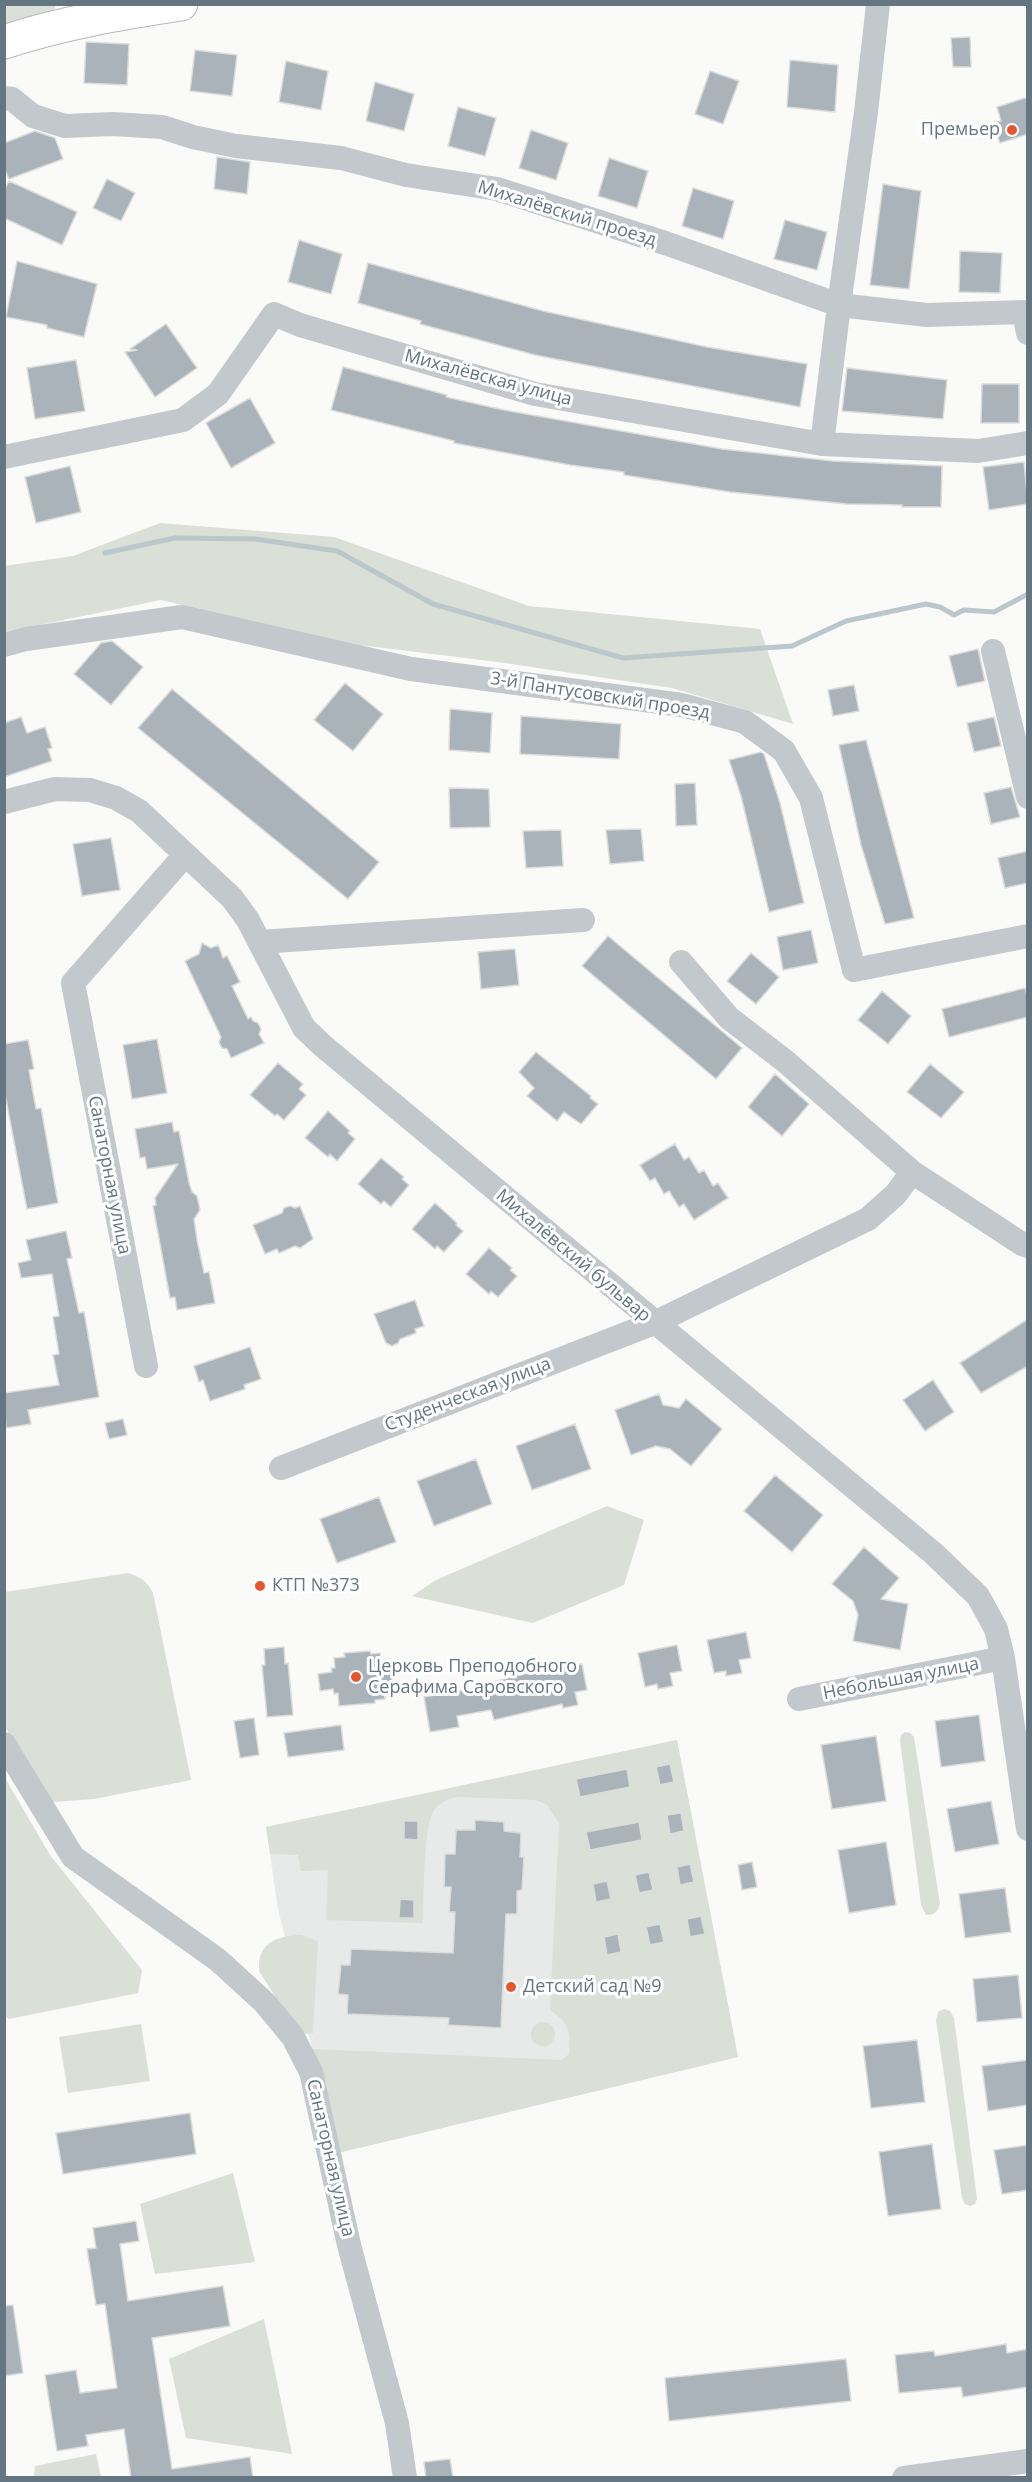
<!DOCTYPE html>
<meta charset="utf-8">
<style>
body{margin:0}
#map{position:relative;width:1032px;height:2482px;overflow:hidden;background:#fafaf8;font-family:"Open Sans",sans-serif}
canvas{display:block}
.frame{position:absolute;inset:0;border:6px solid #657683;pointer-events:none}
</style>
<div id="map">
<canvas width="1032" height="2482"></canvas>
<div class="frame"></div>
</div>
<script>
const ctx = document.querySelector('canvas').getContext('2d');
ctx.lineJoin = 'round';
function paint(path, color) { ctx.fillStyle = color; ctx.fill(path, 'evenodd'); }
function trace(path, color, width, dash) { ctx.strokeStyle = color; ctx.lineWidth = width; ctx.lineCap = dash ? 'butt' : 'round'; ctx.setLineDash(dash || []); ctx.stroke(path); }
function write(font, color, halo, rows, align = 'center') {
  ctx.font = font + ' "Open Sans",sans-serif'; ctx.lineWidth = 6; ctx.setLineDash([]); ctx.textBaseline = 'middle'; ctx.strokeStyle = halo; ctx.fillStyle = color; for (const [text, x, y, turn = 0] of rows) {
    ctx.save(); ctx.translate(x, y); ctx.rotate((+turn || 0) * Math.PI / 180); ctx.textAlign = isNaN(turn) ? turn : align; if (halo) ctx.strokeText(text, 0, 0); ctx.fillText(text, 0, 0); ctx.restore();
  }
}
paint(new Path2D(`
 M677,1740L738,2057L338,2153L278,1909L266,1827Z`), '#e8e9e9');
paint(new Path2D(`
 M5,5H55V9L5,25Z
 M160,523L334,537L529,606L760,629L793,724L672,688L498,662L359,645L161,600L5,632L4,566L73,556Z
 M607,1506L644,1520L624,1585L533,1623L412,1596L436,1580Z
 M128,1573C141,1577 147,1581 153,1593L191,1780L94,1799L53,1802L49,1800L5,1727V1592Z
 M905,1732L910,1733L914,1737L940,1904C938,1912 934,1915 926,1915L921,1905L900,1740L901,1735Z
 M677,1740L738,2057L338,2153L312,2049L562,2060L569,2054C570,2030 571,2025 550,2010L559,1823L546,1804L536,1800L459,1797C449,1798 440,1802 434,1810C423,1827 424,1899 423,1923L326,1920L328,1870L301,1871L298,1855L270,1854L266,1827Z
 M5,1778L50,1855L142,1970L138,1993L9,2019L5,2016Z
 M301,1935L318,1941L313,2033L300,2035L259,1971C257,1943 276,1936 301,1935Z
 M944,2009L950,2011L954,2018L977,2199L975,2204L970,2206L965,2204L962,2198L936,2020L938,2012Z
 M531 2034a12 12 0 1 1 24 0a12 12 0 1 1-24 0Z
 M141,2024L150,2081L68,2093L59,2037Z
 M233,2173L255,2262L155,2274L140,2204Z
 M264,2319L292,2454L186,2438L169,2359Z
 M96,2454L101,2477H34L35,2466Z`), '#dadfd7');
trace(new Path2D(`
 M105,553L175,538L255,539L337,551L433,604L623,658L792,646L846,621L926,604L940,607L954,615L964,610L994,612L1028,594`), '#bbc7cb', 5);
const building = new Path2D(`
 M970,37L971,67H953L951,38Z
 M86,42L129,44L127,85L84,83Z
 M195,50L237,55L232,96L190,91Z
 M790,60L838,65L835,112L787,107Z
 M286,61L328,71L321,110L279,102Z
 M710,71L739,81L723,124L695,114Z
 M375,82L414,94L404,131L366,121Z
 M1028,97V134L1000,143L993,123L1001,121L997,107Z
 M458,107L496,118L485,156L448,146Z
 M531,130L568,143L556,180L519,168Z
 M35,131L55,138L63,159L9,179L4,168V143Z
 M217,157L250,162L247,194L214,189Z
 M609,158L648,171L637,208L598,196Z
 M107,179L135,193L121,221L93,208Z
 M9,181L77,212L62,245L4,218V191Z
 M883,184L921,191L909,289L870,285Z
 M693,188L734,201L723,239L682,226Z
 M785,220L827,232L817,270L774,259Z
 M299,240L342,254L331,294L288,282Z
 M960,251L1002,253L1000,293L959,292Z
 M17,261L97,284L84,337L47,328V325L6,317Z
 M368,263L543,311L707,347L807,364L800,407L535,355L420,324L421,321L358,303Z
 M166,324L197,368L155,397L125,352L137,350L130,349Z
 M76,360L85,411L35,419L27,368Z
 M343,367L447,395L446,397L504,410L722,449L833,461L942,466L941,507H902V505L847,504L730,492L624,475V472L570,465L454,443V441L331,410Z
 M847,368L947,380L943,419L842,411Z
 M982,384H1019V423H981Z
 M250,398L275,443L231,468L206,423Z
 M1024,462L1028,504L989,510L983,467Z
 M70,466L81,512L36,523L25,477Z
 M112,641L143,667L111,705L74,674L101,643Z
 M978,649L985,681L957,687L949,656Z
 M345,683L383,714L353,751L314,720Z
 M854,685L859,711L833,716L828,690Z
 M172,689L379,862L348,899L138,728Z
 M450,709L492,713L490,753L449,750Z
 M521,716L621,724L619,759L520,754Z
 M21,717L27,733L45,727L52,748L48,749L52,761L4,777V723Z
 M994,717L1001,746L974,752L967,723Z
 M866,740L914,918L885,924L861,845L839,745Z
 M761,752L764,754L780,803L804,903L769,912L741,796L729,760Z
 M695,783L697,825L676,826L675,784Z
 M1011,787L1020,817L991,824L984,793Z
 M449,788L489,789L490,827L450,828Z
 M641,829L644,861L610,864L606,830Z
 M561,830L563,866L526,868L523,831Z
 M111,838L120,890L82,896L73,844Z
 M1028,851V883L1005,888L998,858Z
 M811,930L818,963L783,970L777,937Z
 M608,936L742,1048L716,1079L582,966Z
 M202,943L211,948L218,945L223,958L227,956L240,982L232,986L248,1019L251,1017L253,1021L258,1023L261,1029L259,1034L264,1043L231,1058L227,1049L222,1048L219,1042L221,1037L185,961L199,954Z
 M515,949L519,985L481,989L478,952Z
 M751,953L779,977L756,1004L727,981Z
 M1025,988L1028,999V1017L949,1037L942,1009Z
 M882,991L911,1016L888,1044L858,1020Z
 M157,1039L167,1093L132,1099L123,1045Z
 M28,1040L34,1069L29,1070L36,1109L41,1108L58,1203L27,1209L4,1089V1044Z
 M536,1052L591,1096L590,1098L598,1104L581,1124L564,1112L557,1121L527,1096L534,1088L519,1072Z
 M278,1063L303,1084L299,1089L306,1095L284,1120L277,1114L275,1116L250,1095Z
 M930,1064L964,1092L941,1118L907,1092Z
 M775,1074L809,1104L782,1136L748,1107Z
 M328,1111L350,1131L348,1133L355,1139L337,1161L330,1154L328,1157L305,1138Z
 M172,1122L174,1132L179,1131L189,1183L192,1192L197,1196L200,1210L194,1219L197,1240L204,1273L209,1272L215,1303L177,1310L175,1297L170,1298L153,1206L156,1205L155,1198L178,1164L147,1169L145,1157L140,1158L135,1129Z
 M675,1144L684,1160L689,1157L699,1173L704,1170L713,1186L718,1183L728,1198L694,1220L684,1204L679,1207L669,1191L664,1194L655,1178L650,1181L640,1165Z
 M381,1158L404,1177L402,1179L409,1185L391,1207L384,1201L381,1204L358,1184Z
 M435,1203L457,1223L456,1225L463,1231L444,1252L437,1246L435,1249L412,1229Z
 M290,1206L295,1208L300,1206L313,1239L300,1248L295,1246L279,1253L277,1249L265,1254L253,1225L282,1213L284,1208Z
 M66,1231L72,1258L67,1259L79,1313L84,1312L99,1397L28,1410L31,1424L6,1428L4,1393L59,1385L53,1355L59,1354L53,1317L59,1316L52,1274L21,1278L18,1263L31,1260L26,1240Z
 M489,1248L512,1268L510,1270L517,1276L498,1297L491,1291L489,1294L466,1274Z
 M415,1300L424,1326L415,1329L416,1333L400,1339L398,1343L392,1346L386,1343L374,1314Z
 M1028,1319V1366L981,1393L960,1363Z
 M250,1347L261,1379L244,1385L245,1389L210,1401L203,1380L199,1382L194,1366Z
 M933,1380L954,1412L925,1431L903,1400Z
 M659,1394L663,1405L679,1408L686,1399L722,1429L691,1466L670,1449L656,1446L631,1455L615,1410Z
 M123,1419L127,1435L109,1439L105,1423Z
 M575,1424L591,1469L532,1490L516,1446Z
 M476,1459L492,1504L434,1526L417,1481Z
 M775,1475L823,1515L792,1552L744,1511Z
 M379,1497L396,1542L337,1563L320,1519Z
 M864,1547L899,1578L881,1599L908,1604L900,1650L853,1641L858,1615L853,1601L832,1584Z
 M746,1632L751,1658L739,1660L742,1673L726,1676V1671L714,1673L707,1640Z
 M677,1645L682,1671L670,1673L673,1686L658,1689L657,1684L645,1687L638,1653Z
 M284,1647L285,1664L288,1663L293,1715L267,1717L262,1665H265L264,1649Z
 M370,1651L371,1654L380,1653L381,1660L392,1671V1681L384,1691L385,1699L375,1700V1703L339,1706L338,1693L334,1694L333,1689L320,1691L318,1674L332,1672L331,1668H335L334,1658L345,1657L344,1653Z
 M582,1664L587,1690L575,1692L578,1705L563,1708L562,1704L494,1720L491,1710L457,1716L459,1727L430,1732L424,1697L486,1686L485,1684L524,1674Z
 M979,1715L985,1761L941,1767L935,1721Z
 M254,1718L259,1755L240,1758L234,1721Z
 M341,1725L344,1750L288,1757L284,1733Z
 M876,1736L886,1801L832,1809L821,1745Z
 M670,1764L674,1782L660,1785L656,1767Z
 M627,1769L630,1787L580,1797L576,1779Z
 M991,1801L999,1844L955,1852L947,1809Z
 M681,1813L684,1831L670,1834L667,1815Z
 M475,1820L504,1822V1831L521,1833L520,1857H524L522,1890L517,1891V1914H506L501,2028L448,2025L449,2018L347,2014L348,1995L338,1994L341,1965H350L351,1949L453,1953L455,1912H449L451,1887H444L445,1854H455L456,1830H475Z
 M404,1821H418V1840L404,1839Z
 M639,1822L642,1840L590,1850L586,1832Z
 M886,1842L896,1905L849,1913L838,1850Z
 M752,1862L757,1887L742,1890L738,1865Z
 M690,1864L694,1882L680,1885L677,1867Z
 M649,1872L653,1890L639,1893L635,1875Z
 M607,1881L611,1899L596,1902L593,1884Z
 M1005,1888L1011,1932L965,1938L959,1894Z
 M400,1899L414,1900V1918H399Z
 M701,1916L705,1934L690,1937L687,1919Z
 M660,1924L664,1942L650,1945L646,1927Z
 M618,1934L621,1952L607,1955L604,1937Z
 M1018,1975L1022,2018L977,2022L973,1979Z
 M917,2040L925,2102L871,2108L863,2046Z
 M1028,2060V2105L988,2111L982,2066Z
 M190,2113L196,2154L63,2174L56,2133Z
 M932,2144L941,2209L888,2216L879,2152Z
 M1028,2145V2190L1002,2194L994,2150Z
 M136,2221L139,2241L120,2244L128,2301L223,2286L230,2326L152,2338L172,2469L250,2457L253,2478H131L124,2429L86,2435L88,2446L57,2451L45,2375L76,2370L80,2393L117,2388L105,2304L96,2305L87,2249L96,2248L93,2228Z
 M13,2305L23,2373L4,2376V2306Z
 M1006,2344L1007,2353L1028,2349V2387L963,2397L961,2387L899,2393L895,2355L934,2351L935,2356Z
 M846,2359L851,2401L669,2421L665,2378Z
 M450,2459L453,2478H426L424,2462Z`);
paint(building, '#aab3b9');
trace(building, '#dcdcda', 1.5);
const highway = new Path2D(`
 M4,42C62,23 121,13 181,4`);
trace(highway, '#b4b9bd', 35);
trace(new Path2D(`
 M4,98L12,99L33,116L65,126L113,124L162,127L193,137L236,146L341,158L406,175L497,189L668,244L839,305L927,315L1024,312L1028,333
 M822,444L839,305L866,112L878,4
 M4,457L183,420L218,394L274,314L300,325L535,394L822,444L978,451L1028,443
 M4,645L26,639L182,617L411,669L682,705L745,722L784,751L811,798L854,970L1028,936
 M993,651L1028,797
 M4,802L55,789L90,790L116,798L139,811L232,898L248,920L304,1028L323,1046L933,1553L978,1596L996,1629L1003,1658L1028,1829
 M260,942L583,920
 M681,962L729,1018L785,1061L912,1172L1022,1244L1028,1246
 M146,1366L73,983L185,855
 M281,1468L654,1323L868,1219L896,1194L912,1172
 M799,1699L1003,1658
 M4,1744L73,1857L218,1960L265,2003L293,2037L311,2072L349,2245L397,2423L405,2478
 M904,2478L1028,2461`), '#c3c8cc', 24);
trace(highway, '#fff', 33);
for (const [x, y, r, color] of [
 [1012,130,6,"#e4572e"],
 [260,1586,6,"#e4572e"],
 [356,1677,6,"#e4572e"],
 [511,1987,6,"#e4572e"]
]) { const dot = new Path2D(); dot.arc(x, y, r, 0, 2 * Math.PI); ctx.fillStyle = color; ctx.fill(dot); trace(dot, '#fff', 2); }
write('18px', '#657683', '#fff', [
 ["Премьер",1000,130,"right"],
 ["КТП №373",272,1586],
 ["Церковь Преподобного",368,1667],
 ["Серафима Саровского",368,1688],
 ["Детский сад №9",523,1987]
], 'left');
write('18px', '#657683', '#fff', [
 ["Михалёвский проезд",567,214,17],
 ["Михалёвская улица",488,378,15],
 ["3-й Пантусовский проезд",600,696,9],
 ["Санаторная улица",109,1175,79],
 ["Михалёвский бульвар",573,1256,40],
 ["Студенческая улица",468,1395,-21],
 ["Небольшая улица",901,1679,-11],
 ["Санаторная улица",330,2158,77]
]);
</script>
